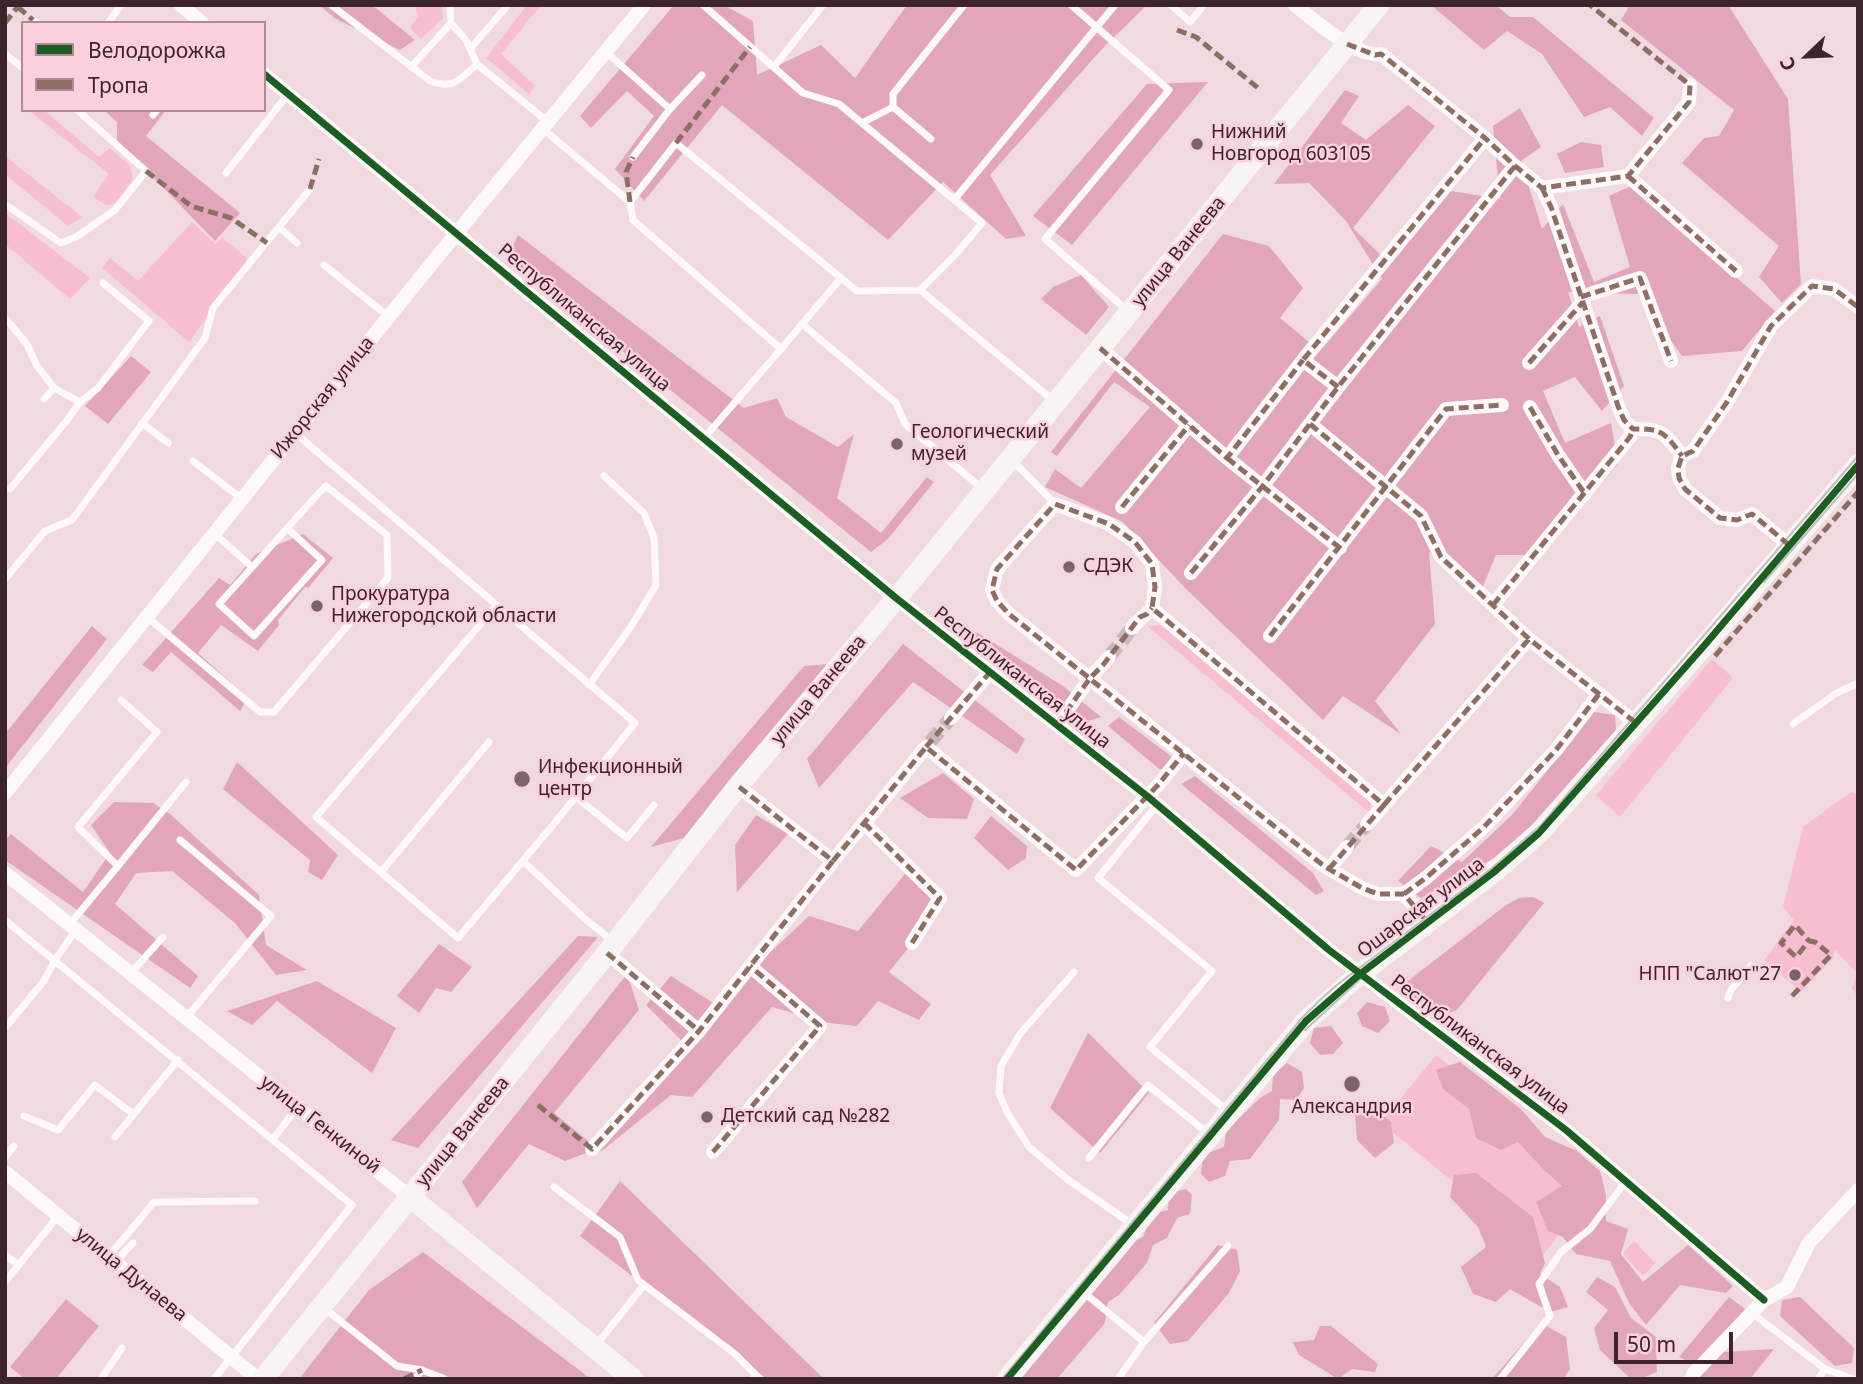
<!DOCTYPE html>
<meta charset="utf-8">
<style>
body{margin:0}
#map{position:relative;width:1863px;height:1384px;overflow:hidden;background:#f0dae0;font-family:"Noto Sans",sans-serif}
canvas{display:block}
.frame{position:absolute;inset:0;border:7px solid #3d232c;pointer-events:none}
.legend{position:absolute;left:21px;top:21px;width:245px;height:91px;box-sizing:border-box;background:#fad0dc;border:2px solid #ae8b96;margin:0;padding:9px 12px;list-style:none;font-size:21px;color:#3d232c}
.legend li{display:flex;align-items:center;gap:14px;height:35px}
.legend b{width:35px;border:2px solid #ae8b96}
.north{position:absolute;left:1772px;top:21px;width:70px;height:70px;-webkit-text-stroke:5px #fad0dc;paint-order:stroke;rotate:247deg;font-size:19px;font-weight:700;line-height:28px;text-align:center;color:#3d232c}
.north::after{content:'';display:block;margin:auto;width:24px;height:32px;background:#3d232c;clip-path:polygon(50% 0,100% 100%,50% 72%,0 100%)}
.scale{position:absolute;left:1614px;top:1332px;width:119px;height:32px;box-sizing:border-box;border:4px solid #3d232c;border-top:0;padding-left:9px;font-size:21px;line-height:24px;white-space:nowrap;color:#3d232c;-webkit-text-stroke:5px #fad0dc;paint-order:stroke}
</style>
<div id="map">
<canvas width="1863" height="1384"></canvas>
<div class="frame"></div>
<ul class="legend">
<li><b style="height:9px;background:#1b5e20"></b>Велодорожка</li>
<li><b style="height:9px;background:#8d6e63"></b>Тропа</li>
</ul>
<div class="north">С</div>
<div class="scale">50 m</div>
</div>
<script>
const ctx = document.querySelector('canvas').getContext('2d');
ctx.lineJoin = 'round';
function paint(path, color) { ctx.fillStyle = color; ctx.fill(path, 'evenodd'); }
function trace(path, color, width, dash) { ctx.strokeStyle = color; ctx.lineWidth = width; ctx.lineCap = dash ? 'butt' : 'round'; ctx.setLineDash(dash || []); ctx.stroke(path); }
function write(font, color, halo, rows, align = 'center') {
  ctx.font = font + ' "Noto Sans",sans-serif'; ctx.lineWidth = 5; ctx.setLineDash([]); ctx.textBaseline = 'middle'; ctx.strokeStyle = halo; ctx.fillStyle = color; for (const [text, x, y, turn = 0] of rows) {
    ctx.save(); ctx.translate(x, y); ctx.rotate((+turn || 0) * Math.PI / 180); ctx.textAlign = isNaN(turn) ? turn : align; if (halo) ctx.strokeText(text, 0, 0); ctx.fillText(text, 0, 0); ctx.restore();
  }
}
paint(new Path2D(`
 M415,5H441L443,18L421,39L410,28L418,16Z
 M527,5H541L501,54L535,86L529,94L486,58Z
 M28,110H44L99,157L110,148L130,166L133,180L114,204L106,205L93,197L109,174Z
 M5,156L82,217L68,226L5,174Z
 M5,213L90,278L70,299L5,244Z
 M192,222L216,244L222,237L247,258L244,266L189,342L102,268L110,258L138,281Z
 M1164,625L1370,799L1372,815L1147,626Z
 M1712,659L1733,678L1620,817L1596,795Z
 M1851,792L1858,795V997L1852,988L1857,973L1835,950L1833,958L1801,992L1764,960L1794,920L1783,907L1803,827Z
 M1436,1055L1598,1184L1543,1255L1381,1123Z
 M1634,1241L1655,1263L1643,1276L1623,1254Z`), '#f7bed0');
paint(new Path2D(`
 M319,5H372L415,40L400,50L336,19Z
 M674,5H724L753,21L757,75L821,45L855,78L907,5H1147L1101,50L990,175L1026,236L1006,239L943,182L888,240L722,105L644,201L615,169L654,116L627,91L591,128L580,116Z
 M1431,5H1496L1510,17H1533L1654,118L1642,136L1610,107L1584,117L1542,54L1507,31L1484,50Z
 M1630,5H1728L1788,99L1801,284L1782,303L1759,277L1779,246L1682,163L1704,138L1719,136L1734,110L1621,20Z
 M1208,82L1072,245L1033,216L1147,84Z
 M1345,90L1359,96L1341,123L1366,140L1408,105L1435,126L1353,228L1390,264L1451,191L1500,199L1493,126L1520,108L1541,147L1521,161L1542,229L1563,204L1594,282L1630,267L1609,196L1631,186L1775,311L1742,351L1682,356L1638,294L1568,292L1579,327L1600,316L1624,386L1602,411L1575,377L1543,391L1565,443L1611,423L1618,464L1539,555H1496L1483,586L1429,552L1435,624L1375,701L1401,734L1343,696L1323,720L1186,589L1123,522L1045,487L1055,469L1081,488L1150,407L1114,382L1057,456L1051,452L1223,234L1269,246L1303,288L1280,318L1320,351L1382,279L1346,221L1309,183L1274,184Z
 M104,110H166L146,136L240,213L215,241L117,140V122Z
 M1581,142L1601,145L1604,167L1565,173L1557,154Z
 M518,235L744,408L777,398L786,417L838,447L854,434L837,498L881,533L927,477L934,482L888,539L871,552L507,258Z
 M1081,275L1109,307L1086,335L1041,299L1053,287Z
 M131,356L151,372L108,424L85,406Z
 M303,534L333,558L309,587H305L278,620L279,625L258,651L221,625L198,653L248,698L240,711L171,652L153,672L142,665L219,578L230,585L256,554Z
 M92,626L107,639L5,768V734Z
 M962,629L978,633L1063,686L1101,717L1088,721Z
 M903,644L1025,739L1017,754L913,682L819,788L807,759Z
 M829,664L684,838L651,847L804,666Z
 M1594,712L1615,715L1616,731L1552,807L1498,856L1421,898L1398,881L1431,846L1462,862L1512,815Z
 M1119,717L1172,757L1164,773L1108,726Z
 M237,762L338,855L322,880L308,872L310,860L223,789Z
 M943,773L974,799L967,819L928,818L900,798Z
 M1195,776L1313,873L1324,891L1316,895L1181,784Z
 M114,802L153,803L170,814L259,895L266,945L307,970L276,975L235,923L172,871L136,873L115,904L198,976L190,988L5,860V840L11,834L83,892L110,853L91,825Z
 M756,815L788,834L737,892L735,845Z
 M991,816L1027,846L1026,858L1008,870L974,838Z
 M905,874L946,901L889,972L931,1004L919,1020L878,1001L857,1026L829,1023L772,1007L692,1097L671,1095L603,1150L586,1153L565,1161L529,1144L477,1208L462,1182L627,974L639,1010L554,1113L592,1144L681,1040L646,1005L671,976L715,1004L809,916L858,931Z
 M1533,897L1544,903L1457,1010C1433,1020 1421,1009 1403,993L1404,984L1506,905L1519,898Z
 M578,936L598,937L418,1148L391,1140Z
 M439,944L472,967L451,992L436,988L419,1013L397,996Z
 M317,981L396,1028L372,1073L277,1001L252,1025L227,1011Z
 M1367,1002L1385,1007L1390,1021L1378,1033L1362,1026L1357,1013Z
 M1331,1026L1343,1043L1333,1054L1320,1055L1310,1043L1314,1028Z
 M1088,1033L1149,1093L1100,1153L1050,1108Z
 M1460,1062L1521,1109L1545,1137L1577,1151L1600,1171L1606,1195V1221L1628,1229L1621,1254L1643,1282L1688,1245L1733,1286L1726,1293L1680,1285L1646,1325L1629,1303L1610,1261L1576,1254L1563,1237L1548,1231L1536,1202L1562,1186L1544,1170L1518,1142L1501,1150L1476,1138L1469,1109L1443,1089L1436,1070Z
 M1287,1063L1302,1072L1304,1088L1296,1100L1280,1099L1279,1120L1250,1159L1230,1161L1225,1176L1209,1182L1201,1174L1203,1155L1224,1147L1226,1131L1260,1098L1272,1091L1273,1075Z
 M1369,1105L1391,1122L1394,1143L1375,1158L1357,1140L1355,1115Z
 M1476,1173L1533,1217L1545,1263L1540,1274L1560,1287L1568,1307L1550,1312L1510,1289L1496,1302L1473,1294L1461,1267L1486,1247L1478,1227L1450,1197L1454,1175Z
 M620,1181L824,1379H766L580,1236Z
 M1186,1189L1192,1195L1190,1214L1177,1218L1167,1238L1153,1245L1147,1263L1119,1295L1108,1302L1105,1323L1057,1379H1024L1022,1372L1126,1245L1143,1237L1151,1214L1168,1210L1169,1193Z
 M1218,1245L1237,1250L1240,1271L1229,1293L1188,1341L1170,1344L1154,1323Z
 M423,1252L591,1379H299L369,1290Z
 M1597,1277L1615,1287L1631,1318L1656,1337L1657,1372L1639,1379H1631L1600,1350L1594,1328L1608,1310L1586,1292Z
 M1729,1297L1745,1309L1696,1365L1679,1357Z
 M1800,1297L1854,1348L1852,1363L1835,1366L1780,1316L1782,1300Z
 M66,1299L99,1326L56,1379H25L10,1367Z
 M1541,1323L1566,1337L1570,1369L1563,1379H1492Z
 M1320,1326H1331L1378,1364L1375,1372L1352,1369L1338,1379L1299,1355L1293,1342L1314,1340Z
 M1774,1349L1750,1379H1698L1722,1352Z`), '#e2a6ba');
trace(new Path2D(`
 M1109,657L1132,628
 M930,742L951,718
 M1347,847L1367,824`), '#ccb5bc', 14, [14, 7]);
trace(new Path2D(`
 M331,5L430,81C454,90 460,79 477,64
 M450,5L451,23L466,40L477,64L548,122
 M703,5L803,93L839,104L982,223L955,255L920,290L857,291L676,143L630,202L633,220L781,349L704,438
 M1071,5L1169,90L1045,239L1128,311
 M1171,5L1190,22L1204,5
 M33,20L37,23
 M108,23L121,5
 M470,49L508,5
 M606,52L670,109L633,157
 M5,54L23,68
 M411,67L451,23
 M774,67L823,5
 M670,109L702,75
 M153,115L157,110
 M862,123L893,107
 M543,129L630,202
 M931,139L893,107V94L964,5
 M226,173L288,94
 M954,200L1115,5
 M5,204L61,243L76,237L115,210L146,171L77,110
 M280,228L297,243
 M324,265L389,317
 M920,290L1055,402
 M5,318L27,344L37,366L54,388L80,402L98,388L149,321L103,283
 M802,324L896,403L905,424L984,490
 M781,349L841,278
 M44,399L54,388
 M142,423L168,443
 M295,433L635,723L553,825L458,938L316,817L496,606
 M1011,459L1055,504
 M193,461L242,499
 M10,489L68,419L80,402
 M214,533L252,567
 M5,579L45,531L72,520L205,338L213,308L310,189
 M147,617L260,712H274L388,578L387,535L326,486L317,495L219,604L254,636L322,560L287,528
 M589,685L632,625L656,585L654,538L644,513L604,476
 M1793,724L1835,694L1858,683
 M576,797L627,838L654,805
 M1157,805L1098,878L1212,971L1150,1047L1228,1111
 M180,840L271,916L186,1018
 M523,861L585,919L614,942
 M118,866L186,782
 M381,872L489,742
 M5,920L352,1205L214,1379
 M70,924L118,866L78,827L157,732L121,700
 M1074,972L1020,1034L1001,1066L999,1093L1007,1112L1029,1147L1067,1179L1132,1224
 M131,973L163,937
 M1728,998L1731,990L1751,966
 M5,1028L44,981L55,960L76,930
 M24,1116L58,1130L95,1085L133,1114
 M115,1137L178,1060
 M273,1139L297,1108
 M5,1157L14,1146
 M1089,1158L1148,1085L1210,1135
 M554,1187L620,1237L638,1280L735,1354L756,1375
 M5,1255L19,1265
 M108,1256L125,1237L154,1202L255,1201
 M115,1262L133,1243
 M5,1282L58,1216
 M1082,1291L1144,1342L1118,1379
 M324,1308L397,1366L422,1370L445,1379
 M1752,1313L1825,1369L1818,1379
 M1144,1342L1228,1246
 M597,1344L644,1285
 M1825,1369L1853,1379
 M101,1379L122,1348
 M415,1379L422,1370
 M753,1379L756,1375L761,1379
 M1500,1379L1550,1316L1539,1284L1561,1252L1590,1229L1626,1181`), '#fdf9fa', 7);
trace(new Path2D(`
 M181,5L202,23
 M1295,5C1312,19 1359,59 1381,54L1485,138L1515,166L1542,188L1628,176L1689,102L1690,85
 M264,74L896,598L1147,796L1329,950L1566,1130L1764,1300
 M1628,176L1736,271
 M1542,188L1551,207L1618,406L1624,420L1633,429C1662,428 1665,433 1682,456
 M1581,297L1640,278L1671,361
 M1100,348L1227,458L1303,360
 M1529,363L1583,302
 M1338,387L1303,360L1485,138
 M1530,407L1558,455L1585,494
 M1310,424L1421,516L1441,557L1529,639L1636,723
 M1227,458L1340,548
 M1122,507L1189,425
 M1789,545L1752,514L1737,520L1720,518L1685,489L1679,478L1678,468L1682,456L1693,451L1727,402L1771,326L1812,286L1834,289L1858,307
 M1191,573L1262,487L1338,387L1515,166
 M1493,605L1630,437L1633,429
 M1132,628C1138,620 1145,616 1152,608
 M1270,636L1446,409L1502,405
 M951,718L990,672
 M1057,725L1090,678L1109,657
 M5,793L437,257L644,5
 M1384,805L1529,639
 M864,823L940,898L912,943
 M1367,824L1384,805L1152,608L1155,587L1152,564L1135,542L1109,524L1055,504L997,569L992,590L997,601L1009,614L1324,866L1362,888L1378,894H1404L1428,923
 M833,861L926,747L1076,870L1158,785L1184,753
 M1329,869L1347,847
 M5,873L410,1197
 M1404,894L1427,877L1484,827L1556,750L1599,694
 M607,953L699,1031
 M592,1149L699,1031L833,861L738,786
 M713,1152L820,1026L750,966
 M5,1172L258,1379
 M1691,1379L1694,1373L1764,1300L1787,1287L1809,1243L1858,1190`), '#fdf9fa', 14);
trace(new Path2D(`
 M410,1197L633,1379
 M263,1379L607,953L738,786L915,576L1379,5
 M1007,1379L1306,1021L1360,974L1494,872L1539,833L1703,647L1858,465`), '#f8f4f3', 21);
trace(new Path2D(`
 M1764,582L1858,474
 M1305,1030L1365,975
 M1002,1379L1302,1018L1320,1000L1338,984L1492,868L1541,825L1858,456`), '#c4bec0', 2);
trace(new Path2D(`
 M18,7L33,20
 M5,23L19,5
 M1177,30L1196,37L1258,88
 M1347,44L1375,55L1381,54L1485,138L1515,166L1542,188L1628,176L1689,102L1690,85L1590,5
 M676,143L750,47
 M146,171L191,206L231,218L267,243
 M1628,176L1736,271
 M1542,188L1551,207L1618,406L1624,420L1633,429C1662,428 1665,433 1682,456
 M310,189L319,159
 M630,202L626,172L633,157
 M1581,297L1640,278L1671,361
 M1100,348L1227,458L1303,360
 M1529,363L1583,302
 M1338,387L1303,360L1485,138
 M1530,407L1558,455L1585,494
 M1310,424L1421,516L1441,557L1529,639L1636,723
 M1227,458L1340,548
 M1122,507L1189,425
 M1789,545L1752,514L1737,520L1720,518L1685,489L1679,478L1678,468L1682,456L1693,451L1727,402L1771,326L1812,286L1834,289L1858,307
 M1191,573L1262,487L1338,387L1515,166
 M1493,605L1630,437L1633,429
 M1270,636L1446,409L1502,405
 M1715,656L1858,492
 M1057,725L1090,678L1103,665L1140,617L1147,614L1152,608
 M926,747L990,672
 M1384,805L1529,639
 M864,823L940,898L912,943
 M833,861L926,747L1076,870L1158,785L1184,753
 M1329,869L1384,805L1152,608L1155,587L1152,564L1135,542L1109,524L1055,504L997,569L992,590L997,601L1009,614L1324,866L1362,888L1378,894H1404L1428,923
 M1404,894L1427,877L1484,827L1556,750L1599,694
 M607,953L699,1031
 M1792,996L1831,955L1815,942L1809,941L1796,957L1781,943L1795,925L1809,941
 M538,1105L592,1149L699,1031L833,861L738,786
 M713,1152L820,1026L750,966
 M404,1379L422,1370`), '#8d6e63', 5, [10, 5]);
trace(new Path2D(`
 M264,74L896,598L1147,796L1329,950L1566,1130L1764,1300
 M1007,1379L1306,1021L1360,974L1494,872L1539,833L1703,647L1858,465`), '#1b5e20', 7);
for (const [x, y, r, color] of [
 [1197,144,7,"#7c636b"],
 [897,444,7,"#7c636b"],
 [1069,567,7,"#7c636b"],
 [317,606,7,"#7c636b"],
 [522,779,9,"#7c636b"],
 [1795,975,7,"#7c636b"],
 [1352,1084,9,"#7c636b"],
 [707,1117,7,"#7c636b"]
]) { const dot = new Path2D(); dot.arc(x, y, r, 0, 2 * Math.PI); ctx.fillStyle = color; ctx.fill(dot); trace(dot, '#fad0dc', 2.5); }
write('19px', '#3d232c', '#fad0dc', [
 ["Нижний",1211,133],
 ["Новгород 603105",1211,155],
 ["Геологический",911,433],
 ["музей",911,455],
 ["СДЭК",1083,567],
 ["Прокуратура",331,595],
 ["Нижегородской области",331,617],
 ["Инфекционный",538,768],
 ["центр",538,790],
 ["НПП \"Салют\"27",1781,975,"right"],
 ["Александрия",1352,1108,"center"],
 ["Детский сад №282",721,1117]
], 'left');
write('19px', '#3d232c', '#fad0dc', [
 ["улица Ванеева",1179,252,-51],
 ["Республиканская улица",584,318,40],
 ["Ижорская улица",323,398,-51],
 ["Республиканская улица",1022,678,38],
 ["улица Ванеева",819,690,-50],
 ["Ошарская улица",1421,908,-37],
 ["Республиканская улица",1480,1045,37],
 ["улица Генкиной",320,1125,38],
 ["улица Ванеева",463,1132,-51],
 ["улица Дунаева",131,1275,39]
]);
</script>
